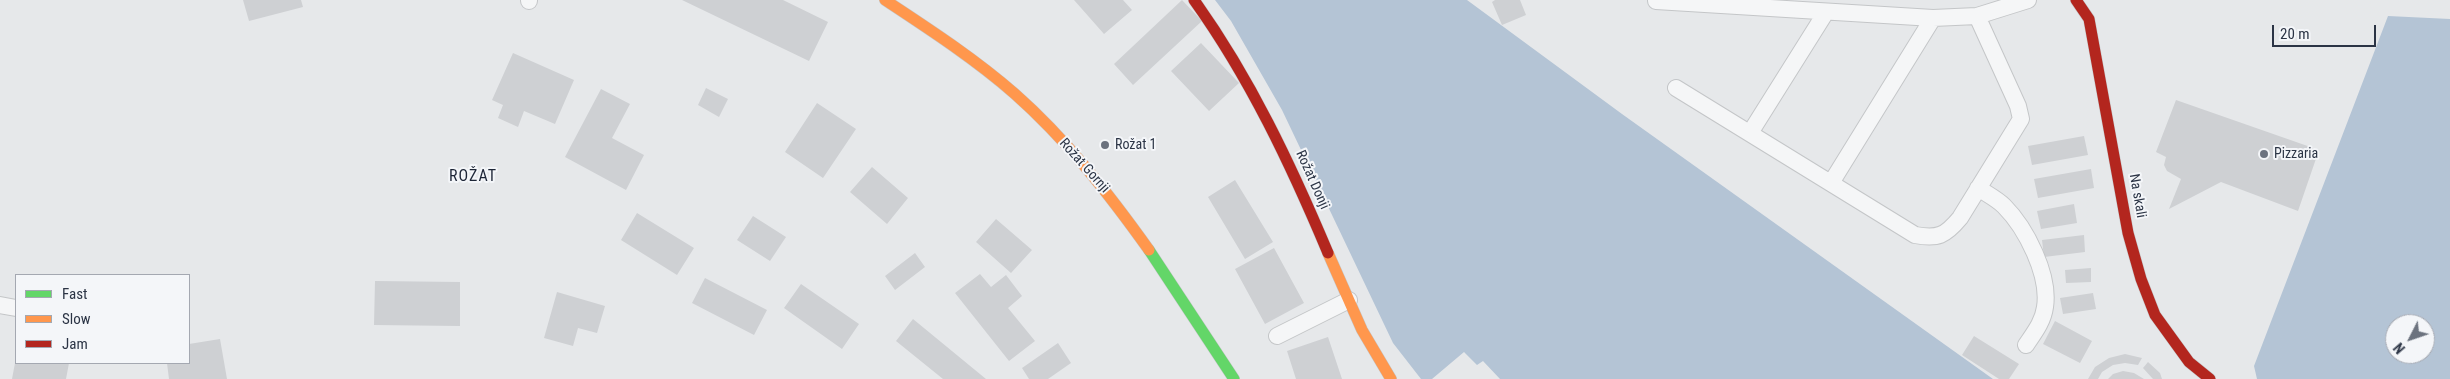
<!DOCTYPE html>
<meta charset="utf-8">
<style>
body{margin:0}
#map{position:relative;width:2450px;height:379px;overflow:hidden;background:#e6e8ea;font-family:"Roboto Condensed",sans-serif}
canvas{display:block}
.legend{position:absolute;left:15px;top:274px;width:175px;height:90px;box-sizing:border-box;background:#f4f6f9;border:1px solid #a4a8b1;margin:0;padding:6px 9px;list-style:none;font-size:15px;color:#2b3445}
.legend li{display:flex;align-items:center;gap:10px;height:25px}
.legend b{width:25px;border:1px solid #a4a8b1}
.north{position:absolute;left:2385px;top:314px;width:50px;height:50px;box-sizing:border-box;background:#f4f6f9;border:1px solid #a4a8b1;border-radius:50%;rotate:229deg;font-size:14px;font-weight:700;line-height:20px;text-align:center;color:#2b3445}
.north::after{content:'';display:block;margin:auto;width:18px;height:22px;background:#6c737f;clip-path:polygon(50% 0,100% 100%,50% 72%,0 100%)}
.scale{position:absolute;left:2272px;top:25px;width:104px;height:22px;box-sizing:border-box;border:2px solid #2b3445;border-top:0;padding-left:6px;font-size:15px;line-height:18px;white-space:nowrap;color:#2b3445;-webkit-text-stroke:4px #f4f6f9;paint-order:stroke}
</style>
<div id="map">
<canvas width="2450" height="379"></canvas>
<ul class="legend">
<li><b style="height:6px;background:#63d668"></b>Fast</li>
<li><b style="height:6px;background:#ff974d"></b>Slow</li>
<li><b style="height:6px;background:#b3261e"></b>Jam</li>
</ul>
<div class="north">N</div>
<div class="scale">20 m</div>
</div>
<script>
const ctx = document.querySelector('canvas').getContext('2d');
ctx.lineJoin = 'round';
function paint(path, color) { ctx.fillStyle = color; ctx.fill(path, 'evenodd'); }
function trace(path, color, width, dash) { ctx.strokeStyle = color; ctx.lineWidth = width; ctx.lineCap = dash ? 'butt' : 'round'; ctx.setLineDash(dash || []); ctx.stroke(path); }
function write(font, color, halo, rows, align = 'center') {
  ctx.font = font + ' "Roboto Condensed",sans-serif'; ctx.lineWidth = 4; ctx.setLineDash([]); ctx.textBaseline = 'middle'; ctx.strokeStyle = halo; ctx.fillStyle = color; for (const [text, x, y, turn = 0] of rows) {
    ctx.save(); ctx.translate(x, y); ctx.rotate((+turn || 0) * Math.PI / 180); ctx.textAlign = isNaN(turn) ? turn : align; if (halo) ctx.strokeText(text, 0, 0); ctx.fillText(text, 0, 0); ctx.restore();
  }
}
paint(new Path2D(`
 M1215,0H1467L1622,114L1993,379H1500L1483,361L1477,365L1464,352L1432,379H1421L1393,343L1282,110L1231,21Z
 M2388,16L2450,19V379H2257L2254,366ZM2395,324H2425V354H2395Z`), '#b4c4d5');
paint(new Path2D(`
 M243,0H301L303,7L249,21Z
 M682,0H783L828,22L809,61Z
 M1074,0H1123L1132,10L1104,34Z
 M1182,0L1202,21L1133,85L1114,64Z
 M1495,0H1520L1526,15L1502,25L1492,2Z
 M1201,43L1239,83L1209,111L1171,71Z
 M513,53L574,80L555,124L524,111L518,127L498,118L503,105L492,100Z
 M706,88L728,99L719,117L698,105Z
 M601,89L630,104L612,138L644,155L626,190L565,157Z
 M2176,100L2319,150L2298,211L2221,182L2169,209L2181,179L2167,171L2164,165L2166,157L2156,152Z
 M817,103L856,129L823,178L785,152Z
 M2084,136L2088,155L2032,165L2028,146Z
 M872,167L908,198L887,224L850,192Z
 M2091,169L2094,188L2038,198L2034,179Z
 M1235,180L1273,242L1245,259L1208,197Z
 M2074,204L2077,223L2041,229L2037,211Z
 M637,213L694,248L677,275L621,240Z
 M753,216L786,237L770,261L737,240Z
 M996,219L1032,250L1011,273L976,242Z
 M2084,235L2085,252L2044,257L2042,240Z
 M1274,248L1304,303L1265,324L1235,269Z
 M915,253L925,267L895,290L885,276Z
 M2091,268V282L2066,283L2065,270Z
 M980,274L991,287L1006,275L1022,296L1008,308L1035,341L1009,361L955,293Z
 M705,278L767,310L754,335L692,303Z
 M375,281L460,282V326L374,325Z
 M801,284L859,324L842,349L784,308Z
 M557,292L605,306L597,333L578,328L573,346L544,338Z
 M2093,293L2096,309L2063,314L2060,298Z
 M913,319L986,379H943L896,341Z
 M2055,321L2092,341L2080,363L2043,344Z
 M1974,336L2019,364L2009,379H1999L1962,355Z
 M1328,337L1342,379H1296L1287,351Z
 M220,339L227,379H169L167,363H189V344Z
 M1058,343L1071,363L1048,379H1029L1022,368Z
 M2125,354L2142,358L2138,365L2125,363L2113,365L2102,372L2098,379H2088L2095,367L2109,358Z
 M2148,362L2160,373L2162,379H2153L2143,368Z
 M15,363H69L66,379H12Z
 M2123,371L2134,373L2144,379H2108L2113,374Z`), '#ced0d3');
const lane = new Path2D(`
 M529,1V0
 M1656,1L1933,18L1977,16L2028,0
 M1676,88L1915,235C1938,239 1945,236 1960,218L2021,119L2018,106L1977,16
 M1750,133L1826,12
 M1831,183L1933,18
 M1978,188C1987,194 1997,199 2004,206C2026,228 2050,275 2045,307C2043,322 2034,333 2026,345
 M0,305L16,308
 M1277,336L1349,300`);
const fast = new Path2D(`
 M1149,250L1234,379`);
const slow = new Path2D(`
 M885,0C929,29 975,59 1015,94C1066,139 1109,194 1149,250
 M1328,253L1362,330L1391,379`);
const jam = new Path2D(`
 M1194,0C1250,78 1291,165 1328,253
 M2076,0L2089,19L2128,233L2141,279L2155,315L2189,362L2210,379`);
trace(lane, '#c4c6c8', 18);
trace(fast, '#c4c6c8', 12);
trace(slow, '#c4c6c8', 12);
trace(jam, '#c4c6c8', 12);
trace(lane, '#f5f6f7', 16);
trace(fast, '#63d668', 11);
trace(slow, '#ff974d', 11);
trace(jam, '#b3261e', 11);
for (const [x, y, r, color] of [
 [1105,145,5,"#6c737f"],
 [2264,154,5,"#6c737f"]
]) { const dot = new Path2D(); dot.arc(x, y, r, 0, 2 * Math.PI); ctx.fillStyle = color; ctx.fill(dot); trace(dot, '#f4f6f9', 2); }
write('14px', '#2b3445', '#f4f6f9', [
 ["Rožat 1",1115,145],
 ["Pizzaria",2274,154]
], 'left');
write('14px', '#2b3445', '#f4f6f9', [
 ["Rožat Gornji",1084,166,48],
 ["Rožat Donji",1312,180,66],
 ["Na skali",2137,196,80]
]);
ctx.letterSpacing = '1px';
write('16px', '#1d2536', '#f4f6f9', [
 ["ROŽAT",473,177]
]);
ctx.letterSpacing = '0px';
</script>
